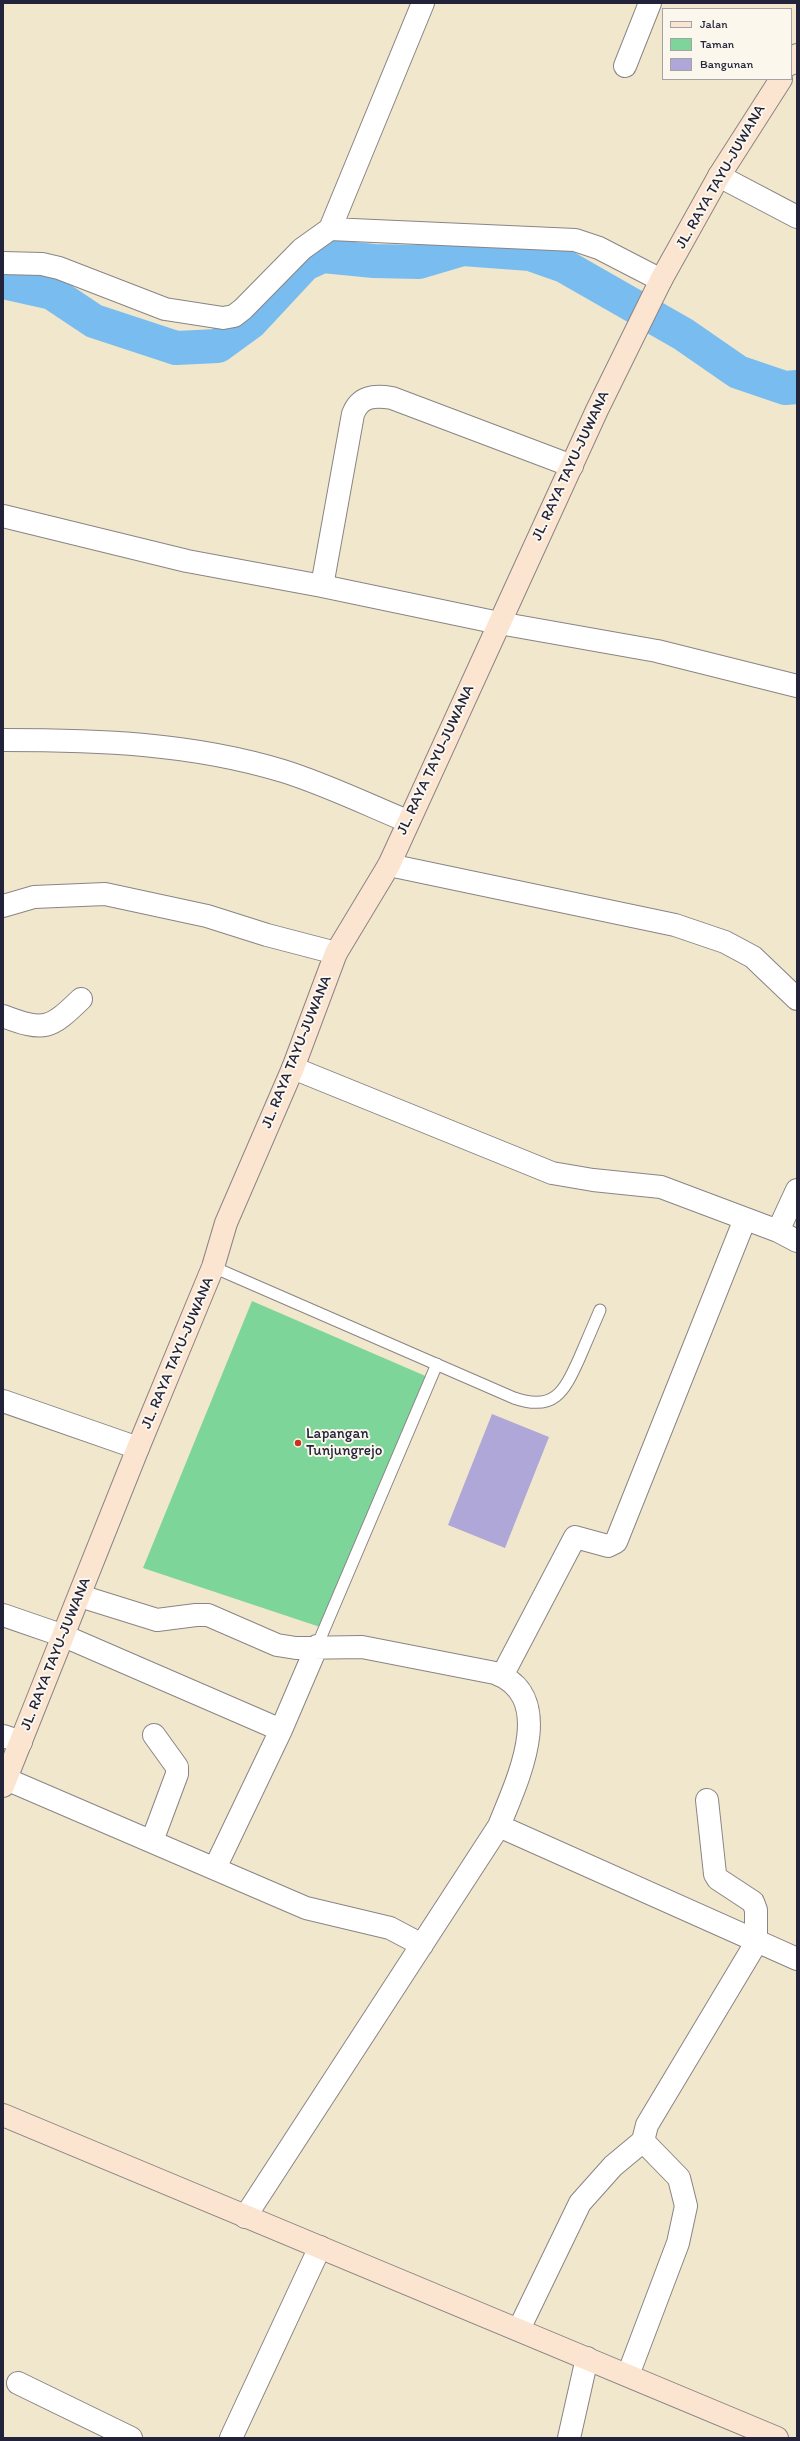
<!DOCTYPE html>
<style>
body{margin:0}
#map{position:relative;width:800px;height:2441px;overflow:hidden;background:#f1e7cc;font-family:Itim,sans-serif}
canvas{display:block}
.frame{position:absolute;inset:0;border:4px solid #22223b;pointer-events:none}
.legend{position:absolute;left:662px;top:8px;width:130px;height:72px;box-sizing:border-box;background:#fbf7ec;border:1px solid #a4a2a5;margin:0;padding:5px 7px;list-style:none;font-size:12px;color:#22223b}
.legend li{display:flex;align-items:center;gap:8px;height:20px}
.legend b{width:20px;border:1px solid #a4a2a5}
</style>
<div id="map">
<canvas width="800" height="2441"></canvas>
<div class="frame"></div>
<ul class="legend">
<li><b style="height:5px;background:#fce5d0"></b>Jalan</li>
<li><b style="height:11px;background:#7dd59a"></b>Taman</li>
<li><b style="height:11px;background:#afa7d7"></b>Bangunan</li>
</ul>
</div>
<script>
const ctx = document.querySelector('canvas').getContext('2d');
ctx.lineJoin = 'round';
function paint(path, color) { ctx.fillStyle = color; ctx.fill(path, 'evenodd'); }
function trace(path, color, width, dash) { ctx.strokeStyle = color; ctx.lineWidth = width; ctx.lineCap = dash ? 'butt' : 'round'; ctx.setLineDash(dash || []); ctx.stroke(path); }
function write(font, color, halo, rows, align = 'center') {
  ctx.font = font + ' Itim,sans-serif'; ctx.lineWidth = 4; ctx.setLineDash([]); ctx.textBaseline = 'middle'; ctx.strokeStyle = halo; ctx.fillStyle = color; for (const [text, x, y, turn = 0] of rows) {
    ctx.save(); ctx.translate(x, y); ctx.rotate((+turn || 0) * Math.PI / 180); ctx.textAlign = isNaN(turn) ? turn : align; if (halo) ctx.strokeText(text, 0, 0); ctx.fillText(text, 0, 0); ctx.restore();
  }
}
paint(new Path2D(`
 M252,1301L430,1378L320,1627L143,1568Z`), '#7dd59a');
trace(new Path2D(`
 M3,282L52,293L94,321L176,348L218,346L251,322L305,264L323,256L374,261L419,262L463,249L530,254L564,266L683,334L738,372L785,388L797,387`), '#79bcef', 34);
paint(new Path2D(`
 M492,1414L549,1437L505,1548L448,1525Z`), '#afa7d7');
const lane = new Path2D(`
 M213,1267L514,1398C554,1412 564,1392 579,1359C586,1343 593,1326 600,1310
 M317,1646L437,1364`);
const street = new Path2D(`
 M625,66L650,3
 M719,176L797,217
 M330,229L423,3
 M3,263L42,264L59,268L165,309L223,318L234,316L243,309L302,249L330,229L575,240L599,248L661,280
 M3,516L187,561L322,586L499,623L657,651L797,686
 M322,586L353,414C360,396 374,395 392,398L572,466
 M3,740C98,740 190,743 283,771C325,784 366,804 407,821
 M389,865L675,925L725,942L753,957L797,999
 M3,906L34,897L105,894L207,916L267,935L336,953
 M3,1016C45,1032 50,1029 81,999
 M293,1068L552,1173L593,1180L661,1187L778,1231L797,1190
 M778,1231L797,1241
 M3,1401L138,1448
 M80,1596L157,1620L196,1615H208L277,1645L296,1648L362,1647L495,1673C559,1697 516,1783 499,1826L245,2217
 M3,1615L64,1636L281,1730
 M502,1676L575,1537L608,1546L616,1542L745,1219
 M3,1736L21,1742
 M6,1779L306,1908L390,1928L422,1945
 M499,1826L797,1959
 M152,1841L177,1774V1767L154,1735
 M215,1868L281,1730L317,1646
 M519,2329L580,2203L613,2166L643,2141L647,2125L656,2110L756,1943V1910L753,1902L718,1879L715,1874L707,1800
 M628,2375L678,2243L686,2206L679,2178L643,2141
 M18,2383L131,2438
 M231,2438L320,2247
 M569,2438L587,2358`);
const secondary = new Path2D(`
 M791,64L797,55
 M3,1786L138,1448L213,1267L226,1223L293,1068L336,953L389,865L597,410L661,280L719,176L781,79
 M3,2115L777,2438`);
trace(lane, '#8a8484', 13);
trace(street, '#8a8484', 24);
trace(secondary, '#8a8484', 24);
trace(lane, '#fff', 11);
trace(street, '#fff', 22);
trace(secondary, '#fce5d0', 22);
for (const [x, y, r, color] of [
 [298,1443,4,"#c8321e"]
]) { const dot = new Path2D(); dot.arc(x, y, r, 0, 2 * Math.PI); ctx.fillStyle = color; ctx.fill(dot); trace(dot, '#fbf7ec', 1.5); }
write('15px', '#22223b', '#fbf7ec', [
 ["JL. RAYA TAYU-JUWANA",721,177,-60],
 ["JL. RAYA TAYU-JUWANA",571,466,-65],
 ["JL. RAYA TAYU-JUWANA",436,760,-65],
 ["JL. RAYA TAYU-JUWANA",297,1052,-68],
 ["JL. RAYA TAYU-JUWANA",178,1353,-67],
 ["JL. RAYA TAYU-JUWANA",56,1654,-68]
]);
write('15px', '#22223b', '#fbf7ec', [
 ["Lapangan",306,1434],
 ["Tunjungrejo",306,1451]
], 'left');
</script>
